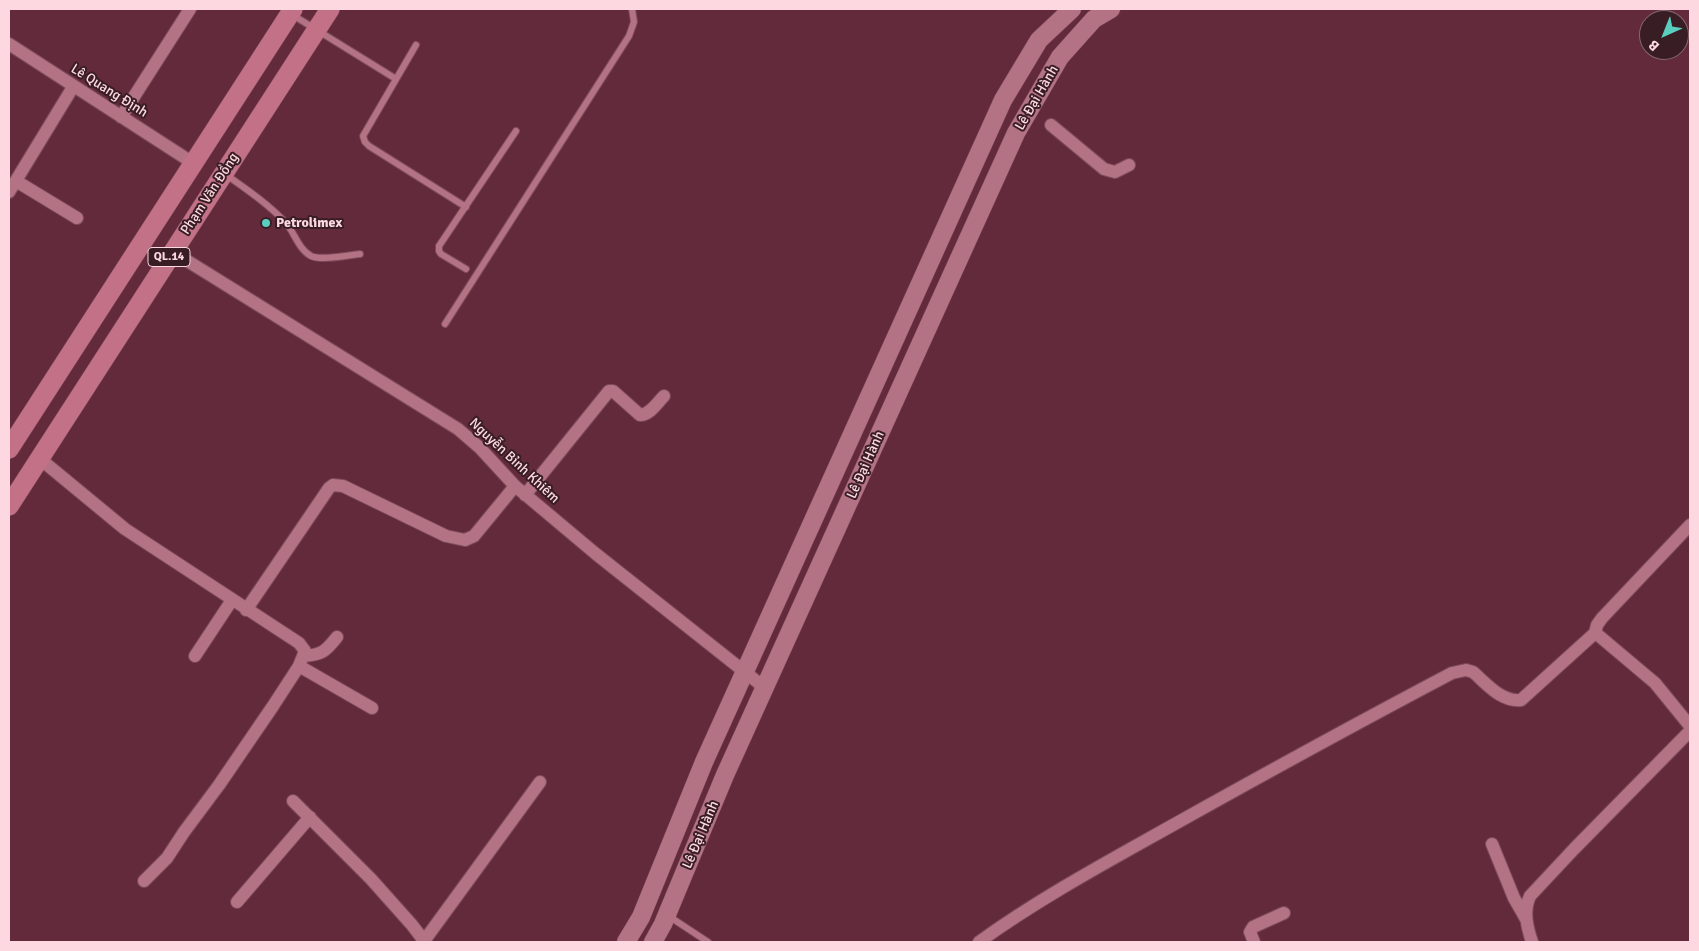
<!DOCTYPE html>
<meta charset="utf-8">
<style>
body{margin:0}
#map{position:relative;width:1699px;height:951px;overflow:hidden;background:#632a3b;font-family:Signika,sans-serif}
canvas{display:block}
.frame{position:absolute;inset:0;border:10px solid #fdd8e0;pointer-events:none}
.north{position:absolute;left:1639px;top:10px;width:50px;height:50px;box-sizing:border-box;background:#381d24;border:1px solid #87686f;border-radius:50%;rotate:224deg;font-size:14px;font-weight:700;line-height:20px;text-align:center;color:#fdd8e0}
.north::after{content:'';display:block;margin:auto;width:18px;height:22px;background:#59cebe;clip-path:polygon(50% 0,100% 100%,50% 72%,0 100%)}
</style>
<div id="map">
<canvas width="1699" height="951"></canvas>
<div class="frame"></div>
<div class="north">B</div>
</div>
<script>
const ctx = document.querySelector('canvas').getContext('2d');
ctx.lineJoin = 'round';
function trace(path, color, width, dash) { ctx.strokeStyle = color; ctx.lineWidth = width; ctx.lineCap = dash ? 'butt' : 'round'; ctx.setLineDash(dash || []); ctx.stroke(path); }
function write(font, color, halo, rows, align = 'center') {
  ctx.font = font + ' Signika,sans-serif'; ctx.lineWidth = 4; ctx.setLineDash([]); ctx.textBaseline = 'middle'; ctx.strokeStyle = halo; ctx.fillStyle = color; for (const [text, x, y, turn = 0] of rows) {
    ctx.save(); ctx.translate(x, y); ctx.rotate((+turn || 0) * Math.PI / 180); ctx.textAlign = isNaN(turn) ? turn : align; if (halo) ctx.strokeText(text, 0, 0); ctx.fillText(text, 0, 0); ctx.restore();
  }
}
const lane = new Path2D(`
 M291,14L396,79
 M416,45L363,136L365,142L369,146L466,207
 M225,174C246,189 267,203 285,222C294,231 298,249 311,256C321,261 348,255 360,254
 M466,269L441,254L439,251V246L516,131
 M445,324L629,36L634,22L632,9
 M667,915L708,942`);
const street = new Path2D(`
 M9,44L193,163
 M121,117L190,9
 M1051,125L1104,169L1115,172L1129,165
 M16,181L77,218
 M9,192L73,87
 M173,252L458,429L480,448L515,486L596,554L765,688
 M39,458L125,529L299,643L305,651L299,666L273,706L219,785L184,832L167,858L144,881
 M525,495L609,391H613L640,415C650,415 657,403 664,396
 M246,610L329,488L333,485L343,486L446,536L465,540L474,536L515,486
 M1595,633L1597,625L1602,618L1690,525
 M195,656L232,600
 M303,656C322,655 326,651 337,637
 M299,666L372,708
 M293,801L371,879L412,925L425,942
 M1492,844L1514,898L1526,919
 M237,902L310,817
 M424,941L540,782
 M979,942C1040,898 1107,862 1173,825C1266,773 1359,722 1452,673L1466,670L1473,672C1487,684 1501,702 1521,700L1595,633L1598,635L1655,683L1690,726
 M1254,942L1250,932L1253,927L1284,913
 M1532,942C1527,927 1523,911 1530,896L1574,849L1690,731`);
const secondary = new Path2D(`
 M626,942L641,917L704,762L1003,100L1039,40L1072,9
 M653,942L663,924L725,775L1016,133L1060,57L1094,19L1111,9`);
const primary = new Path2D(`
 M9,449L293,9
 M9,506L330,9`);
trace(lane, '#7d4b5b', 8);
trace(street, '#7d4b5b', 14);
trace(secondary, '#7d4b5b', 19);
trace(primary, '#7d4b5b', 20);
trace(lane, '#b47384', 6);
trace(street, '#b47384', 12);
trace(secondary, '#b47384', 18);
trace(primary, '#c37187', 19);
for (const [x, y, r, color] of [
 [266,223,5,"#59cebe"]
]) { const dot = new Path2D(); dot.arc(x, y, r, 0, 2 * Math.PI); ctx.fillStyle = color; ctx.fill(dot); trace(dot, '#381d24', 2); }
for (const [x, y, w] of [
 [169,257,42]
]) { const box = new Path2D(); box.roundRect(x - w / 2, y - 9.5, w, 19, 4); ctx.fillStyle = '#381d24'; ctx.fill(box); trace(box, '#fdd8e0', 1); }
write('bold 12px', '#fdd8e0', null, [
 ["QL.14",169,257]
]);
write('14px', '#fdd8e0', '#381d24', [
 ["Lê Quang Định",109,91,32],
 ["Lê Đại Hành",1037,98,-60],
 ["Phạm Văn Đồng",210,194,-57],
 ["Nguyễn Bỉnh Khiêm",514,461,43],
 ["Lê Đại Hành",866,465,-66],
 ["Lê Đại Hành",701,835,-67]
]);
write('bold 14px', '#fdd8e0', '#381d24', [
 ["Petrolimex",276,223]
], 'left');
</script>
